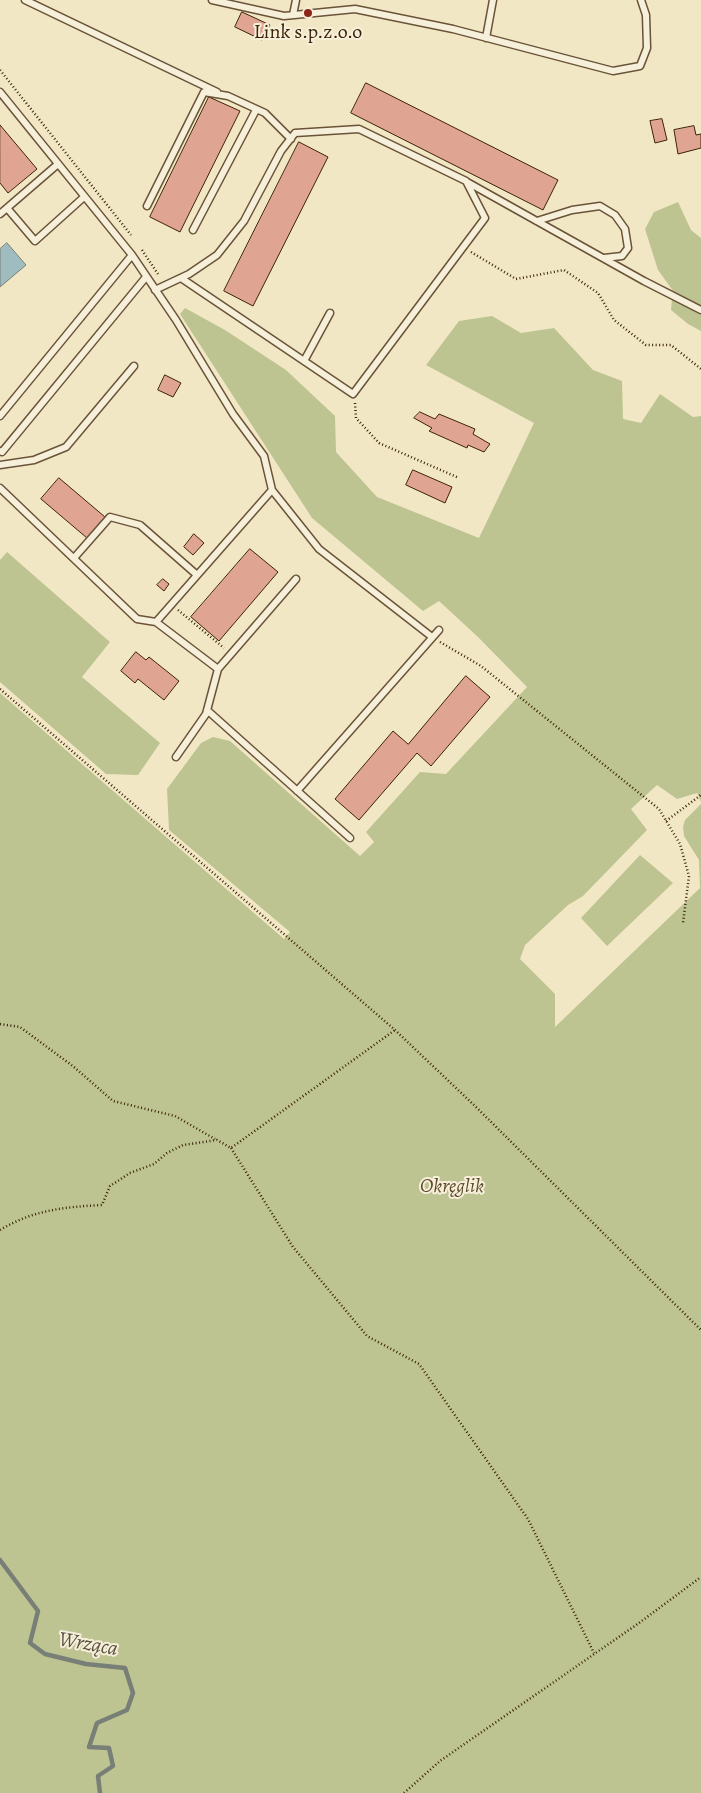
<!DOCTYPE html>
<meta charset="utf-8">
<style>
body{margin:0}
canvas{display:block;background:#f1e7c4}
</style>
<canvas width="701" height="1793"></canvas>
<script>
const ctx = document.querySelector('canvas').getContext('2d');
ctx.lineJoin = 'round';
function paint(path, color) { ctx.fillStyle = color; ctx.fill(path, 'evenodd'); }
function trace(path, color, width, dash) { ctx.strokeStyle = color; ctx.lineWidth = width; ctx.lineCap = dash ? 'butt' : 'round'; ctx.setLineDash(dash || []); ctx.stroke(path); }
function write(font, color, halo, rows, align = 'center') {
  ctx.font = font + ' Alegreya,serif'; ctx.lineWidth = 4; ctx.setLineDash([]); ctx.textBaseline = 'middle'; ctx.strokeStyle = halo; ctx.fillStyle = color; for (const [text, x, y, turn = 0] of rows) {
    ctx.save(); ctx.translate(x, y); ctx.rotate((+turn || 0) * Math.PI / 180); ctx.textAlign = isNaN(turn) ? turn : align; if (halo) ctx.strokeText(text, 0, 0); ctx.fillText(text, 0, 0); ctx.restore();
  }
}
paint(new Path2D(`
 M678,202L691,230L701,238V308L676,295L658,270L645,229L654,212Z
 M672,299L701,315V331L688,324L671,310Z
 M185,308L225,330L286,370L335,416L336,452L377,497L479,538L534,423L426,365L459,321L492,316L521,333L554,328L593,370L622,381L623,419L641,423L660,394L693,417L701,416V802L697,793L677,799L657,785L631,809L647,830L583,896L568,905L525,945L520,959L555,994V1027L700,888L699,860L684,836L683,827L685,820L701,804V1793H0V693L284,939L290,932L169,830L167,789L201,743L213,737L230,741L360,856L374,842L366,832L420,772L446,774L527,687L478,637L439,601L423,611L312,518L180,314Z
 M7,552L110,642L82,677L160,743L138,775L106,774L0,682V560Z
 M640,855L673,883L607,946L581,918Z`), '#bec491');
const water = new Path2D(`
 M7,243L26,265L0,287V249Z`);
paint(water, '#9fbdbf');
trace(water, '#787f76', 1);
trace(new Path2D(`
 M0,1560L38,1611L30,1643L45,1654L86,1664L125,1668L133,1693L127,1710L97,1723L89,1747L109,1748L113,1766L98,1776L100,1793`), '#787f76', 4.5);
const building = new Path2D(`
 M242,12L270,25L262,40L235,27Z
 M366,83L558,180L543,210L351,113Z
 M209,97L240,111L180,232L150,217Z
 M662,119L667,140L655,143L650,121Z
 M0,125L37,169L8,193L0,183Z
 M694,126L696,135L701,134V148L678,154L674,130Z
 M299,142L328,157L253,306L224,291Z
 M165,375L181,383L173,397L158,390Z
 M420,412L435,419L439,414L475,429L473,434L490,444L484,452L468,445L467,448L429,431L432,428L414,418Z
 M413,470L452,487L445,503L406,485Z
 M59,478L105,517L87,538L41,499Z
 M194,534L204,543L193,555L184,547Z
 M250,549L278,572L219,641L191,617Z
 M163,579L169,584L164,591L157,585Z
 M136,652L146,660L149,657L179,681L164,700L138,679L135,683L121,671Z
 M466,676L490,697L431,766L417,753L359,820L335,799L393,731L408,744Z`);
paint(building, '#dfa592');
trace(building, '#3d2209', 1);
const lane = new Path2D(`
 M25,0L217,92
 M212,0L284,16L355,9L453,29L613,71L640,66L647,48L646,15L641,0
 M293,15L296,0
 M486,38L493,0
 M0,92L132,255L176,320L233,414L264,456L272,490L156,622L137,619L0,488
 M467,182L644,281L701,310
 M147,206L204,92L228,96L265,113L291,139
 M7,208L35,241L84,197
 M0,214L58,164
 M537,221L572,210L600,206L615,215L625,229L628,248L622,256L604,258
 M193,230L256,110
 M155,290L189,274L217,255L244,221L281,151L295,133L359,129L466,181L485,218L353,394L181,278
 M304,361L330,313
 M0,416L132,255
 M0,451L2,452L146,277
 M0,465L34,460L66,447L134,366
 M272,490L319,549L432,637
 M74,558L110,517L140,525L197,575
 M156,622L218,669L296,579
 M207,710L350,838
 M176,757L206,714L218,669
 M297,791L439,630`);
trace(lane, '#6a5338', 9);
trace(new Path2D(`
 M0,70L131,235
 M142,250L158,274
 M471,252L516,279L564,270L598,293L614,320L646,345H671L701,369
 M355,403L356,418L379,443L459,478
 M178,610L224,648
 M440,642L481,666L659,809L680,844L689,876L683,923
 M0,689L395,1030L476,1107L701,1330
 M666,821L701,795
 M0,1024L20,1027L74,1067L113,1101L175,1116L215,1139
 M231,1148L293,1247L367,1336L419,1364L528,1519L594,1653
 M0,1230C33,1210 64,1207 102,1205L110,1186L130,1173L154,1164L167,1153L183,1145L217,1140L231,1148L395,1030
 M404,1793L440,1761L639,1623L701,1577`), '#3d2209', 2.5, [1, 2.5]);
trace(lane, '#f6efd9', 6);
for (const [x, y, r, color] of [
 [308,13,5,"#8f2418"]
]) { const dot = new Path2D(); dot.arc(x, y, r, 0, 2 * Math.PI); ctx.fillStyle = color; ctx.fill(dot); trace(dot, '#f6efd9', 2); }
write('20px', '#3d2209', '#f6efd9', [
 ["Link s.p.z.o.o",308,33]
]);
write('italic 20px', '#5d4a2b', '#f6efd9', [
 ["Okręglik",452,1187]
]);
write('italic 21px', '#5a5040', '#f6efd9', [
 ["Wrząca",88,1645,10]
]);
</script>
